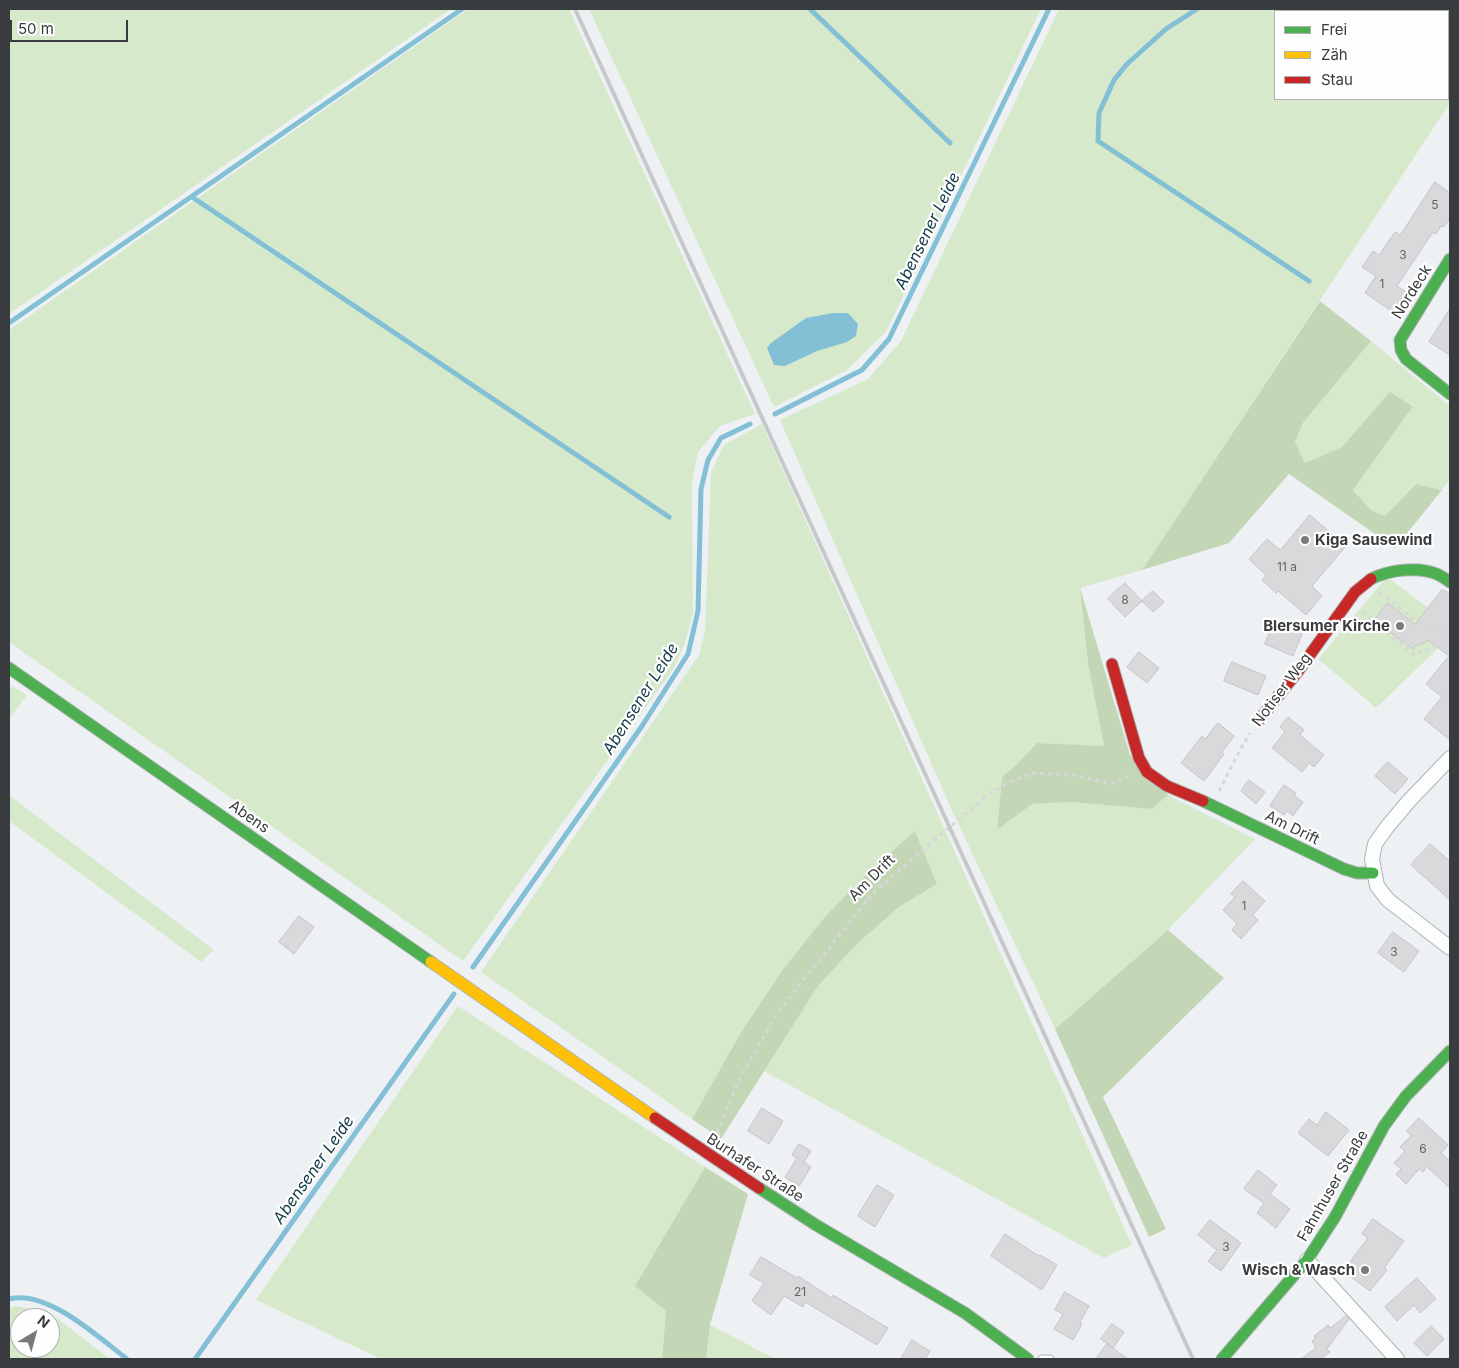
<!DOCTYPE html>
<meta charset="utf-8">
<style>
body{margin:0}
#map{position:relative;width:1459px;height:1368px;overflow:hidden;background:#eef1f4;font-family:Inter,sans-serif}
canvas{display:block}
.frame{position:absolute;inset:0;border:10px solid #393c3e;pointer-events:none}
.legend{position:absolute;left:1274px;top:10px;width:175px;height:90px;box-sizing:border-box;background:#fefefe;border:1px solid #afb0b1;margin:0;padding:6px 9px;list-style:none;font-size:15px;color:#393c3e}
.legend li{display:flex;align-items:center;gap:10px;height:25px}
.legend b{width:25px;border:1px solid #afb0b1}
.north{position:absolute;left:10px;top:1308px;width:50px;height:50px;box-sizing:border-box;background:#fefefe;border:1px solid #afb0b1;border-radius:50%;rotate:37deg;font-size:14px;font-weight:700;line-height:20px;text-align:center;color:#393c3e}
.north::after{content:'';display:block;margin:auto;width:18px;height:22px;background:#787b7e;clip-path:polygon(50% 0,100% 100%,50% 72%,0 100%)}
.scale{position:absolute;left:10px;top:20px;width:118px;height:22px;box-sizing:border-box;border:2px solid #393c3e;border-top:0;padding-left:6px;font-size:15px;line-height:18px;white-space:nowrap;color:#393c3e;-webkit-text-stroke:4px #fefefe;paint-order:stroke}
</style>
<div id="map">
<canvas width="1459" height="1368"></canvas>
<div class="frame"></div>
<ul class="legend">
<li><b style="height:6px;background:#4caf50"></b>Frei</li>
<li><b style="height:6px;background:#ffc107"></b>Zäh</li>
<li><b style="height:6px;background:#c62828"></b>Stau</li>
</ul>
<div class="north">N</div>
<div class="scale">50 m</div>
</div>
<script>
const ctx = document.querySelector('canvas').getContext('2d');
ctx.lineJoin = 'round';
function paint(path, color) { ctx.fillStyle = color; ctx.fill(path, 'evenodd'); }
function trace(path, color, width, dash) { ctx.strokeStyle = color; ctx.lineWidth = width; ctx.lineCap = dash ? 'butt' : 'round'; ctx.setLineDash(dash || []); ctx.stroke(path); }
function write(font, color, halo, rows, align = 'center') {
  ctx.font = font + ' Inter,sans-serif'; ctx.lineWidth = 4.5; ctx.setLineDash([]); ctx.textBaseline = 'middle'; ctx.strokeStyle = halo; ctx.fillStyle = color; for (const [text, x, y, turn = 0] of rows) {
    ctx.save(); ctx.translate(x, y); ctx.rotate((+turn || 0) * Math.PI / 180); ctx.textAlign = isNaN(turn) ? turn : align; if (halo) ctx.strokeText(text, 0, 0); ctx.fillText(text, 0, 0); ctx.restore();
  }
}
paint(new Path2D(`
 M9,9H451L9,314Z
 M468,9H569L755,414L720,426L698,452L692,484L693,614L685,643L674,668L463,961L9,642V330Z
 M589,9H1041L886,332L847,370L774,407Z
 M1059,9H1450V103L1142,570L1080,588L1088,664L1104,747L1037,743L1016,765L1002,777L997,830L1031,804L1071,802L1152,809L1168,795L1255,839L1168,930L1055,1029L954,815L780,420L868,379L901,341ZM1275,11H1448V99H1275Z
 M1371,341L1450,406V479L1442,490L1416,484L1385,516L1371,510L1353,490L1413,405L1390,393L1342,447L1305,463L1295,442L1303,423Z
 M762,424L1132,1245L1104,1258L764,1071L818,986L857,944L899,907L937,884L915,831L740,1034L692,1119L481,972L699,655L705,631L711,473L724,445Z
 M1390,579L1450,624V637L1376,708L1318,659L1384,580Z
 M12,686L27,695L9,719V690Z
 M9,795L214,950L201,962L9,821Z
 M458,1006L705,1167L635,1286L666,1311L662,1359H381L256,1300Z
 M15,1306L49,1312L110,1359H9V1308ZM20,1318H50V1348H20Z
 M710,1325L776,1359H706Z`), '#d6eacb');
paint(new Path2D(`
 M1320,301L1371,341L1303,423L1295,442L1305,463L1342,447L1390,392L1413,406L1353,490L1371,510L1385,516L1416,484L1442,490L1395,548L1289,474L1229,543L1142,570Z
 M1080,588L1130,755L1168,795L1152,809L1071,802L1032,804L997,830L1002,777L1016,765L1037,743L1104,746L1088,664Z
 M915,831L937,884L899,907L857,944L818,986L721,1139L692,1119L740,1034L782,971L825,917L870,871Z
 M1168,930L1224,978L1103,1097L1166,1229L1149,1237L1055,1029Z
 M705,1167L748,1194L710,1325L706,1359H662L666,1311L635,1286Z`), '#c3d7b6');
paint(new Path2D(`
 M833,313H848L858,324L856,336L847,342L817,351L785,366L774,365L767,348L771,343L806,318Z`), '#83bfd5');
trace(new Path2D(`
 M810,9L950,143
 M1197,9L1166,29L1127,64L1114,80L1099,113L1098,141L1309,281
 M192,197L669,517
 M9,323L462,9
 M775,414L862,370L889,339L1049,9
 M473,967L642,726L688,654L698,611L701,489L708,460L721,438L750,424
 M9,1299C47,1289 98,1337 127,1359
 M195,1359L454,994`), '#83bfd5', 5);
const building = new Path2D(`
 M1435,182L1450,193V218L1444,227L1441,226L1436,234L1433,232L1397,286L1406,292L1393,312L1365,293L1376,276L1362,267L1373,251L1379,255L1395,232L1400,235Z
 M1450,309V355L1429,342Z
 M1310,515L1346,546L1312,586L1322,596L1306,615L1278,591L1276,593L1262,580L1266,575L1249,559L1267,539L1280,550Z
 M1125,583L1142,601L1125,617L1108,599Z
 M1442,590L1450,593V740L1424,719L1442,697L1426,684L1449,656L1428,640L1420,645H1416L1413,649L1374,620L1387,603L1415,624Z
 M1153,591L1164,602L1153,612L1142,601Z
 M1274,622L1302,634L1293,656L1265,644Z
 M1139,652L1159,668L1147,683L1127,667Z
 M1232,662L1266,676L1258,695L1224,681Z
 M1288,717L1304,730L1300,735L1324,755L1314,767L1309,763L1302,772L1272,748L1285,732L1280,727Z
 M1218,723L1234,736L1222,752L1224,754L1204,781L1181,763L1202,736L1205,739Z
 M1388,762L1408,779L1395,794L1375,776Z
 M1249,780L1265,792L1256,804L1241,791Z
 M1284,785L1296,793L1294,796L1303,802L1293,816L1287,811L1284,815L1270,806Z
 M1430,844L1450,861V900L1411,865Z
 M1243,881L1265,901L1253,915L1258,920L1241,939L1232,930L1237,924L1223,910L1235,897L1231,894Z
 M299,916L314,927L294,954L279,942Z
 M1393,932L1419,951L1404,972L1378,953Z
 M762,1108L783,1121L769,1144L748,1131Z
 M1326,1112L1349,1130L1328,1156L1298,1133L1309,1119L1317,1125Z
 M1419,1118L1448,1145L1441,1153L1450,1161V1188L1427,1167L1423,1172L1419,1169L1406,1184L1396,1174L1401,1169L1394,1163L1405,1151L1400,1147L1411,1136L1407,1131Z
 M799,1144L811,1151L804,1162L811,1167L799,1186L785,1177L797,1158L792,1155Z
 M1258,1170L1277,1185L1270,1194L1290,1209L1276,1228L1257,1213L1264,1203L1244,1189Z
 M877,1185L894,1195L875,1227L858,1216Z
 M1373,1219L1404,1241L1384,1268L1387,1270L1370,1291L1343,1271L1368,1238L1362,1234Z
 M1210,1220L1241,1243L1221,1271L1208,1261L1217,1250L1198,1235Z
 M1005,1234L1039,1256L1040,1255L1057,1265L1042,1290L991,1256Z
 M761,1257L797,1278L798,1276L832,1298L833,1295L888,1328L877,1345L805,1302L803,1307L784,1296L771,1315L752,1301L764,1283L750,1275Z
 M1417,1278L1436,1299L1420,1313L1414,1305L1397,1321L1385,1307Z
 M1065,1292L1089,1306L1080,1322L1082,1324L1073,1340L1054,1329L1063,1314L1055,1310Z
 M1346,1316L1349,1319L1327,1349L1330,1352L1321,1359H1301L1316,1348L1312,1341L1316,1338L1314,1336L1328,1325L1330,1328Z
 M1112,1324L1124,1332L1113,1348L1101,1339Z
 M1431,1326L1444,1339L1427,1356L1414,1343Z
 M912,1340L930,1351L925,1359H901Z
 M1107,1344L1128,1359H1096Z`);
paint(building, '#d9d9dc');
trace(building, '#c4c4c7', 1);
const lane = new Path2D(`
 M1042,1359H1050`);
const street = new Path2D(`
 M1450,758L1408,802L1387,827L1375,844L1372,859L1377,886L1388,900L1450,948
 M1307,1260L1397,1359`);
const fast = new Path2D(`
 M1450,259L1400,340L1401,350L1406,359L1450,394
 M1371,579C1389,570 1417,566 1437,574C1441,576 1446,579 1450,582
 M9,668L431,962
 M1203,801L1344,869L1357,873H1373
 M759,1188L816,1225L965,1313L1028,1359
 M1222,1359L1307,1260L1335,1217L1384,1126L1406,1096L1450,1051`);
const slow = new Path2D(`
 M431,962L655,1118`);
const jam = new Path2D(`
 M1112,664L1139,758L1147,772L1167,786L1203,801
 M1259,720L1299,670L1355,592L1371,579
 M655,1118L759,1188`);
trace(lane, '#b0b3b5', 9);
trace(street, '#b0b3b5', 16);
trace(fast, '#b0b3b5', 13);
trace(slow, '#b0b3b5', 13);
trace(jam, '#b0b3b5', 13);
trace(new Path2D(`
 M1379,593L1427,629L1442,625H1450
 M1362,612L1415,655L1438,645L1450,633
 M1219,791L1240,750L1250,733
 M714,1140L740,1078L777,1013L875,891L985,797L1009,782L1034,773L1074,775L1111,784L1131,775`), '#d6d8d8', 3, [4, 4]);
trace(lane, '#fcfdfd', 7);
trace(street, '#fcfdfd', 14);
trace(fast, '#4caf50', 11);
trace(slow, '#ffc107', 11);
trace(jam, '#c62828', 11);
trace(new Path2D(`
 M575,9L1193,1359`), '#c7c8c9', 4);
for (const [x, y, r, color] of [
 [1305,540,5,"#787b7e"],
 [1400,626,5,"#787b7e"],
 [1365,1270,5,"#787b7e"]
]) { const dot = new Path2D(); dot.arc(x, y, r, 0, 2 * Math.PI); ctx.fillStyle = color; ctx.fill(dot); trace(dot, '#fefefe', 2); }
write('12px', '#616366', null, [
 ["5",1435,205],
 ["3",1403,255],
 ["1",1382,284],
 ["11 a",1287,567],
 ["8",1125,600],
 ["1",1244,906],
 ["3",1394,952],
 ["6",1423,1149],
 ["3",1226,1247],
 ["21",800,1292]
]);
write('15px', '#393c3e', '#fefefe', [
 ["Nordeck",1412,292,-58],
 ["Notiser Weg",1282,690,-53],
 ["Abens",249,817,35],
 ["Am Drift",1292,828,26],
 ["Am Drift",872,878,-45],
 ["Burhafer Straße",755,1168,33],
 ["Fahnhuser Straße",1333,1186,-60]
]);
write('bold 15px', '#393c3e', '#fefefe', [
 ["Kiga Sausewind",1315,540,"left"],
 ["Blersumer Kirche",1390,626],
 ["Wisch & Wasch",1355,1270]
], 'right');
write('italic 16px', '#123947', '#fefefe', [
 ["Abensener Leide",928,231,-64],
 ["Abensener Leide",641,699,-58],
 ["Abensener Leide",314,1170,-55]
]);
</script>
